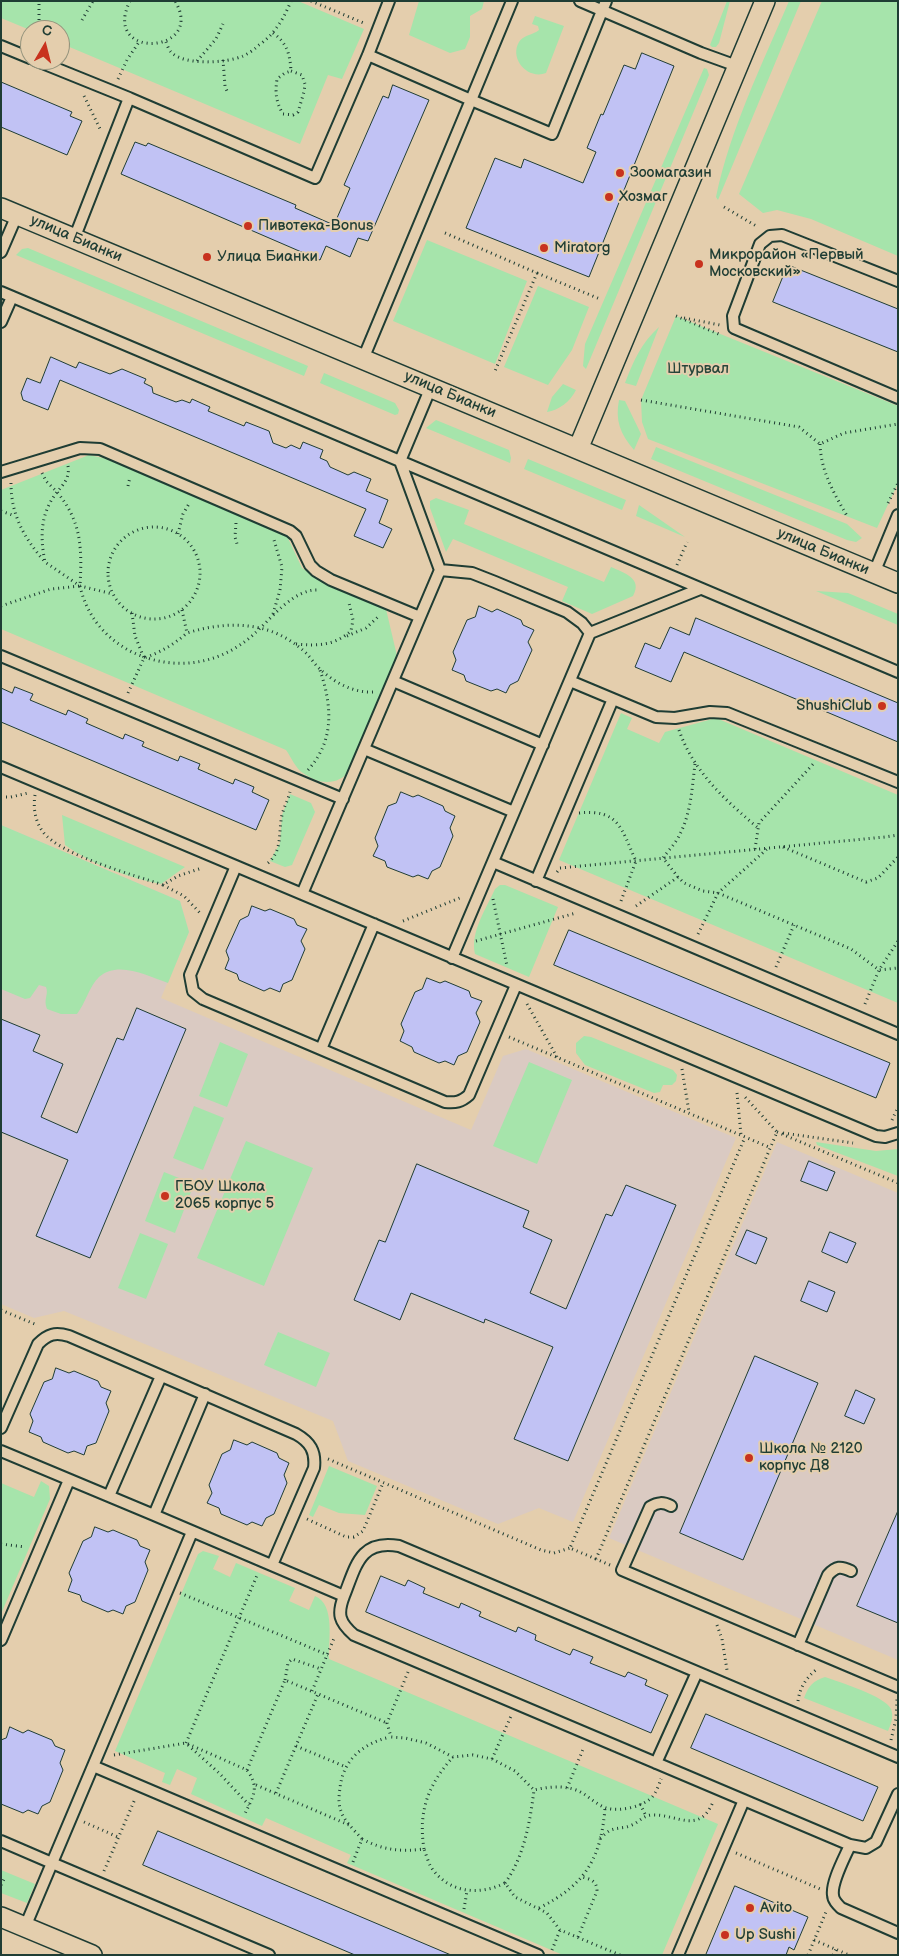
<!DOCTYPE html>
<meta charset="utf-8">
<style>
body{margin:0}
#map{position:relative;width:899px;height:1956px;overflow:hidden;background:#e4cead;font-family:"Balsamiq Sans",sans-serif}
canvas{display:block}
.frame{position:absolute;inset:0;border:2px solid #1f3d34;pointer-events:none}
.north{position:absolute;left:20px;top:20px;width:50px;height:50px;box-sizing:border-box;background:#e4cead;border:1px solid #95947d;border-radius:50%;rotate:8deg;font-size:14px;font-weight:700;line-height:20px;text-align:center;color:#1f3d34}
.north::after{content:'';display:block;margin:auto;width:18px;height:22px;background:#c8321e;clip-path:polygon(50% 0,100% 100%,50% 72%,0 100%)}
</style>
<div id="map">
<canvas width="899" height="1956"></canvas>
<div class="frame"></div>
<div class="north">С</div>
</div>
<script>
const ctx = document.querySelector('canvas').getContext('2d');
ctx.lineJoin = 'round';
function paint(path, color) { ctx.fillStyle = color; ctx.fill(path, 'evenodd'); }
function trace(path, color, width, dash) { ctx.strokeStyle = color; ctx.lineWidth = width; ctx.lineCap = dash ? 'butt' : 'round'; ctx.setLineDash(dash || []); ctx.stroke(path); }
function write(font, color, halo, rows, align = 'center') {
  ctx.font = font + ' "Balsamiq Sans",sans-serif'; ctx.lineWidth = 4; ctx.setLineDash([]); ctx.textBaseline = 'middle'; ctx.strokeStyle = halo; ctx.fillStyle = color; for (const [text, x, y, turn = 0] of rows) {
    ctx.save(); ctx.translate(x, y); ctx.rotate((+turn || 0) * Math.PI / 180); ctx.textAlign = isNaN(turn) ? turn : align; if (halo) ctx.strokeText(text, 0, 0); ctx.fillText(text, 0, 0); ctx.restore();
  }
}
paint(new Path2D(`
 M1,825L180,901L189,932L161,998L471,1130L503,1056L526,1049L736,1138L573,1522L539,1508L498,1524L348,1461L333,1421L64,1311L34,1318L1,1304Z
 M777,1142L898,1193V1660L609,1538Z`), '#dacac2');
paint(new Path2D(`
 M1,1H298L364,29L342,79L328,75L300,144L60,43V30H30L1,18Z
 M419,1H484L482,9L470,16V37L465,49L450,53L409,35Z
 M727,1H730L719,43L716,47H712L710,45Z
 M789,1H801L718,200L716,197C730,129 762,65 789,1Z
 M822,1H898V256L811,219L777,210L763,213L739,194Z
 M535,16L564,26L546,73C528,80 509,59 519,42C523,35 533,35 539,30L538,26L532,24Z
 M704,68L707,69L709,75L586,369L583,366L585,344Z
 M427,240L527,281L495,364L393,321Z
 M28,248L308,366L304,376L16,255L22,249Z
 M538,286L589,307L572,350L548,385L504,367Z
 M676,316L898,406V483L877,528L648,439L642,422L641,400Z
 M659,327L636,386L625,383C633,362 641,343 659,327Z
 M324,373L395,403L399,410L398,414L395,415L320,383Z
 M563,384L576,390C570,402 559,410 547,412L552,397Z
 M619,400L625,401L641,434L634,450C620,434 615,420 619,400Z
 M436,420L509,450L511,458L510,463L426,428Z
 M656,447L847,524L862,538L856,542L847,540L651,459Z
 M89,455L108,459L286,534L302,568L333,587L386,609L397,656L351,770C337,786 320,785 303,773C296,769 291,757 286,750L1,629V490Z
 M528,459L626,500L622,510L524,469Z
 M436,498L469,510L464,524L604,582L611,567C624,573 643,578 633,596L592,614L562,601L568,587L453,539L446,552L430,508V501Z
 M639,505L685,537L636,516Z
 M816,591L848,593L898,614V625Z
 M621,713L632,718L627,729L659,743L665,732L716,718L898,795V1003L559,860Z
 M290,794L311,803L315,812L292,865L285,867L270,861L280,843L282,815Z
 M62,815L185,867L161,884C126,877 95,866 65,845Z
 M1,825L180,901L189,932L168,983C148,976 118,960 99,977C90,985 85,1004 77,1014H61L47,1009C43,999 49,995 46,987L39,985L30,998L25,999L1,989Z
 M500,885H505L558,907L529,977L475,954C470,932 486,909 495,889Z
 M584,1036L591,1037L673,1070L677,1075L676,1081L672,1085H663L660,1092L654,1093L585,1065L576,1053V1043Z
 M220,1042L248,1054L227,1107L199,1096Z
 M529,1062L572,1080L537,1164L493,1146Z
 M194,1106L224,1118L203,1170L173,1158Z
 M246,1141L313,1168L264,1286L197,1258Z
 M816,1142L876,1151L898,1149V1176L817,1145Z
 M164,1172L194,1184L175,1233L145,1221Z
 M140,1233L168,1244L146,1299L118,1288Z
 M278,1332L330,1353L316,1387L264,1365Z
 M329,1466L377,1486L365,1515L339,1513L319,1505L313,1517L309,1515Z
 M41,1481L49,1486L50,1499L1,1614V1483L34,1497Z
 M203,1551L219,1556L213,1569L230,1577L236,1563L295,1588L289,1601L309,1610L315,1596C336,1605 328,1641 329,1659L718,1824L662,1955H563L347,1863L351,1855L266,1818L262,1826L191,1794L197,1778L177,1769L170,1785L162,1782L165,1773L115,1751L198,1554Z
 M825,1677C839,1682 885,1696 891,1709C894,1717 891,1724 888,1731L804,1698C809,1685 813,1681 825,1677Z
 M1,1870L35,1884L27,1903L1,1893Z`), '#a6e4ab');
const building = new Path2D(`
 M642,53L674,66L589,277L466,228L495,158L521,168L524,159L583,183L596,152L587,148L601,114L603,115L624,65L635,69Z
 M1,82L72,112L70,116L82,121L67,155L1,127Z
 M393,85L429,100L368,241L358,238L350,257L326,246L320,260L121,174L135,142L146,146L148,143L296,205L295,208L334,225L350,188L344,185L383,96L388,98Z
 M788,265L898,309V352L773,302Z
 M51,357L76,368L79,362L110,374L122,369L146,379L144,383L152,387L153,393L176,402L182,400L190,403L192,399L210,407L208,411L244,426L246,422L269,431L273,443L286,448L291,445L300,449L303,442L323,450L320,458L327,461L330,467L348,475L354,472L371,479L366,491L388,500L379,523L392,529L383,548L354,536L366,509L60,380L48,410L23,400L21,393L27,378L40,383Z
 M479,606L492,612L497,609L521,620L523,625L534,630L528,642L532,650L518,681L510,685L506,693L497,689L491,691L466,681L464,675L452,670L456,660L453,652L467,620L475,617Z
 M696,618L898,703V742L684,652L671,682L635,667L645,643L660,649L670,627L689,635Z
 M15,687L33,694L30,700L66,715L68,710L88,719L86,723L123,739L125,734L144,742L142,746L178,761L180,756L200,764L198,769L233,784L235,779L254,787L252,792L269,800L256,830L1,722V688L12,693Z
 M401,792L413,797L418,795L443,806L445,811L455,816L450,828L453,836L440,867L432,871L428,879L418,875L413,877L387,867L385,861L373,856L378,846L375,838L388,806L396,803Z
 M252,906L265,911L270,909L294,919L297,925L307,929L301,941L305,949L292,980L283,984L280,992L270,988L264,991L239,980L237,974L225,969L229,959L226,951L240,920L248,916Z
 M569,930L890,1063L876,1098L554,965Z
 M427,978L440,983L445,981L469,991L471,997L482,1001L476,1013L480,1022L467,1052L458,1056L454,1065L445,1061L439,1063L414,1052L412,1047L400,1041L404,1031L401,1024L415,992L422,989Z
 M137,1008L186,1029L90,1258L36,1236L68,1160L1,1132V1019L40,1035L33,1051L63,1064L41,1117L77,1133L117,1038L123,1040Z
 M809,1161L835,1172L827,1191L801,1181Z
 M417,1164L529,1211L523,1227L552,1240L530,1293L566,1309L606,1214L612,1216L626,1185L676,1205L568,1461L514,1439L553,1347L485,1319L484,1323L411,1293L400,1320L354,1300L379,1240L385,1242Z
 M747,1230L767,1238L756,1264L736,1255Z
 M830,1232L856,1243L847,1263L822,1252Z
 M809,1281L835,1292L827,1312L801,1301Z
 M755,1356L818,1383L743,1560L680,1533Z
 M56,1368L69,1373L74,1371L98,1381L101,1387L111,1391L106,1403L109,1411L96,1443L87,1446L84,1455L74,1451L68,1453L43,1442L41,1437L29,1432L33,1421L30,1414L44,1382L52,1379Z
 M856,1390L875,1399L864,1424L845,1416Z
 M234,1440L247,1445L252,1442L277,1453L279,1458L289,1463L284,1475L287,1483L274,1514L266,1518L262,1526L252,1522L247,1525L221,1514L219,1508L207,1503L212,1493L209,1485L222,1454L230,1450Z
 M898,1511V1623L857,1606Z
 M95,1527L108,1532L113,1530L137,1540L140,1546L150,1550L145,1562L148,1570L135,1602L126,1606L123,1614L113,1610L108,1612L82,1601L80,1595L68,1591L72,1580L69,1573L83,1541L91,1537Z
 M381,1576L405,1586L408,1580L425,1588L423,1593L459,1608L461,1603L481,1612L479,1616L516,1632L518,1627L536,1635L535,1640L570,1655L573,1649L593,1657L590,1663L625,1677L628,1672L647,1680L645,1685L668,1695L651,1733L366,1612Z
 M706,1714L878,1787L863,1821L691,1748Z
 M10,1727L23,1733L28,1730L52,1740L55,1746L65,1750L60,1763L63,1770L50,1802L42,1806L38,1814L28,1810L23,1813L1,1804V1740L6,1738Z
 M158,1831L451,1955H355L143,1865Z
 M735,1886L808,1917L794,1950L789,1947L786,1955H706Z`);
paint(building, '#c1c2f4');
trace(building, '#1f3d34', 1);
const service = new Path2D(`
 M580,1L701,53L737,66
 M1,46L30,58
 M368,55L471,100L512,1
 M35,60L129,98L74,239
 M129,98L315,178L368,55L389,1
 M1,252L17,215
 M898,281L782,235L770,236L760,244L733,316L734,328L898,398
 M1,292L898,672
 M1,322L12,297
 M363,359L471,100L552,134L606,1
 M1,472L80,448L100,449L290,531L296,536L310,565L316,571L331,580L420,617
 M440,570L472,573L495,582L567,612L582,623L590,633
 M874,573L898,515
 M1,656L343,799
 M393,681L543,745
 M570,681L656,717L675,718L710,712L727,713L898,782
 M364,749L514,812
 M1,767L876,1136L885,1137L898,1133
 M493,862L898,1034
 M236,866L190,975L193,991L203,999L445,1102C456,1103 461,1102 469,1095L516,985
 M536,881L613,699
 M302,894L440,570L400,461L431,387
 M452,958L590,633L700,589
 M321,1049L374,924
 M205,1394L154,1515L344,1596C337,1614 339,1622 354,1635L850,1845L866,1848L876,1842L898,1794
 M1,1428L38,1344C48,1334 55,1332 69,1336L296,1434C310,1442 316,1451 314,1468L272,1565
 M1,1451L154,1515
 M109,1496L161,1376
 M671,1506C663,1502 658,1502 650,1507L622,1570L898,1687
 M344,1596C356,1566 360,1539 399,1546L898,1757
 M1,1640L69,1480
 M798,1645L828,1575C836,1566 841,1566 851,1571
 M656,1763L697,1672
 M93,1766L538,1955
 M1,1841L52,1863L192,1532
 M850,1845C845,1857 831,1882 833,1895C833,1900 837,1904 841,1908L898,1933
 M25,1927L52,1863L269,1955
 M678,1955L744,1800`);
const minor = new Path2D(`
 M1,208L898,583
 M578,449L765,1
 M1,1917L92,1955`);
trace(service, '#1f3d34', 14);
trace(minor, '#1f3d34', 22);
trace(new Path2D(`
 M130,1C100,61 207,54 175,1
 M311,1L366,24
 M82,20L93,1
 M39,30V1
 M273,33C287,43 290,54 291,71
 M166,42C167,45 169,50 171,52C184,66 227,63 243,56C248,54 255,49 259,45C275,34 284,18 291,1
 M223,60L225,86L227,91
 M197,61L216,39L223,24
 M291,71L302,75L305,84L304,92L298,112L293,115L283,114C276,102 275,93 277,79L285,73Z
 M118,79L127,60L139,42
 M84,96L101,131
 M724,207L758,227
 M445,233L537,273L495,371
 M537,273L600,299
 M676,316L721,335
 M684,318L720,325
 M641,400L799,427L820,444L844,433L898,424
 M820,444C821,472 834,493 847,516
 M42,473L46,481L57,492C40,514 40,537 45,562L80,586L113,594
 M11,483C11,515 24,538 45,562
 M128,486L130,477
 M888,503L898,483
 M1,511L15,516
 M236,523L235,537L237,544
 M108 573a46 46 0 1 1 92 0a46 46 0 1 1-92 0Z
 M178,534L183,514L190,502
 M677,565L687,542
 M80,586C86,614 104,637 130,651C172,672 219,666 254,634C271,619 294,588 319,590
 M1,606L51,589L80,586C82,549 82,522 57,492C64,484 70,477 68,466
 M182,610L187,633C229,620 272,621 306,653C311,658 315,665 321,670C335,683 354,693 373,692
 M132,613L135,636L144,658
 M273,614L280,590L282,567L274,540
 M347,636L366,628L379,616
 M296,644C317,646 334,646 351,631L353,620L349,603
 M128,693L144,658C161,652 173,645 187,633
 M679,730C693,771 725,800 757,827
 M695,764C692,788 691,814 679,836C675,844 668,851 663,858L678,877L684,883L703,891L718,893L851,949L879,970L898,968
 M308,770C335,740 332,706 320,670
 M35,795C33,808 35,821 43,832C60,855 134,875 163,885L178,876L202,868
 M1,797H11L28,793
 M579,813C620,809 621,829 636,861L621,901
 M783,847L866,882L878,878L898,857
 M755,849L759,823L815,762
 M268,863C283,850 278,833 282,815C284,807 288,800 290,792
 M557,872L560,868L885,837L898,835
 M163,885L184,896L201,914
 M493,899L507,966
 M636,906L678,877
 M403,921L462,897
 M698,934L718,893L767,849
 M476,941L576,913
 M776,967L794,925
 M527,1004L557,1057
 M865,1004L879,970L898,941
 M509,1037L771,1148
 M682,1069L689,1112
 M737,1093L741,1135
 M892,1120L898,1107
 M777,1132L898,1183
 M783,1133L853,1143
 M1,1310L37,1325
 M328,1459L541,1550L554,1553L570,1548
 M307,1519L346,1537H354L363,1531L383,1483
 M1,1544L25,1547
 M596,1559L570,1548L745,1137
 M610,1565L596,1559L777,1132L745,1097
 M180,1593L328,1655
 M717,1625L722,1639L727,1670
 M408,1672L387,1723L391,1737L405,1738L426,1743L453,1757L473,1755L492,1759L515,1771L534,1790C547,1787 562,1785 576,1790C587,1794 595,1804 606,1808C619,1812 644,1807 653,1796C657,1791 659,1784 661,1779
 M285,1680L288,1663L292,1659L321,1669
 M312,1691L335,1636
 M798,1701C800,1687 806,1678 817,1669
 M891,1740L896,1719L897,1699
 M186,1743L258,1573
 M188,1745L219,1773L249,1805
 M296,1746L346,1767
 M114,1755L186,1743L247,1770C261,1789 252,1797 244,1816
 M492,1759L511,1716
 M247,1770L285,1680L387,1723
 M256,1785L349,1825
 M567,1788L584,1747
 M276,1793L318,1694
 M640,1804L646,1816
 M84,1822L118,1837
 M600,1838C603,1836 606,1833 609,1831C616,1827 624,1829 632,1825C639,1822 644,1815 652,1815C677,1814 699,1835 713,1802
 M362,1839C383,1850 400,1852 424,1849C426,1854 428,1862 431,1867C448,1893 479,1896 505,1883L515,1897L547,1913L560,1930L620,1955
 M424,1849C418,1811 428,1785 453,1757
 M736,1853L820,1889
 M353,1862L362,1839C355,1831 344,1821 341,1811C338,1804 339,1795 340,1788C343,1759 364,1743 390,1737
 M104,1871L135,1799
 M505,1883C524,1857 530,1822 534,1790
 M1,1885L5,1877
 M539,1908C585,1885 601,1859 605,1808
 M464,1909L467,1891
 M578,1937L597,1891C597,1881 590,1879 582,1877
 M814,1940L849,1955
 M552,1950L560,1930
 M808,1955L826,1912
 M833,1955L836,1949`), '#1f3d34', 3, [1, 4]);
trace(service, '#e4cead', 10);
trace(minor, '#e4cead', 19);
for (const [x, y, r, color] of [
 [620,173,5,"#c8321e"],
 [609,197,5,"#c8321e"],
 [248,226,5,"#c8321e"],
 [544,248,5,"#c8321e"],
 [207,257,5,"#c8321e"],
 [699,264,5,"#c8321e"],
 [882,706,5,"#c8321e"],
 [165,1196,5,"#c8321e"],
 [749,1458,5,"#c8321e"],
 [750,1908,5,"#c8321e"],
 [725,1935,5,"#c8321e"]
]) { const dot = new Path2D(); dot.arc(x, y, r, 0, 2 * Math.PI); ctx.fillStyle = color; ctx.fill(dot); trace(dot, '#e4cead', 2); }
write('15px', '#1f3d34', '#e4cead', [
 ["Зоомагазин",630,173],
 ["Хозмаг",619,197],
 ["Пивотека-Bonus",258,226],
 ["Miratorg",554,248],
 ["Микрорайон «Первый",709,255],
 ["Московский»",709,272],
 ["Улица Бианки",217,257],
 ["ShushiClub",872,706,"right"],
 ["ГБОУ Школа",175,1187],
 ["2065 корпус 5",175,1204],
 ["Школа № 2120",759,1449],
 ["корпус Д8",759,1466],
 ["Avito",760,1908],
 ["Up Sushi",735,1935]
], 'left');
write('15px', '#1f3d34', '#e4cead', [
 ["улица Бианки",76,239,23],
 ["улица Бианки",450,395,23],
 ["улица Бианки",823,552,23]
]);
write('15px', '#26453a', '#e4cead', [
 ["Штурвал",698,369]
]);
</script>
